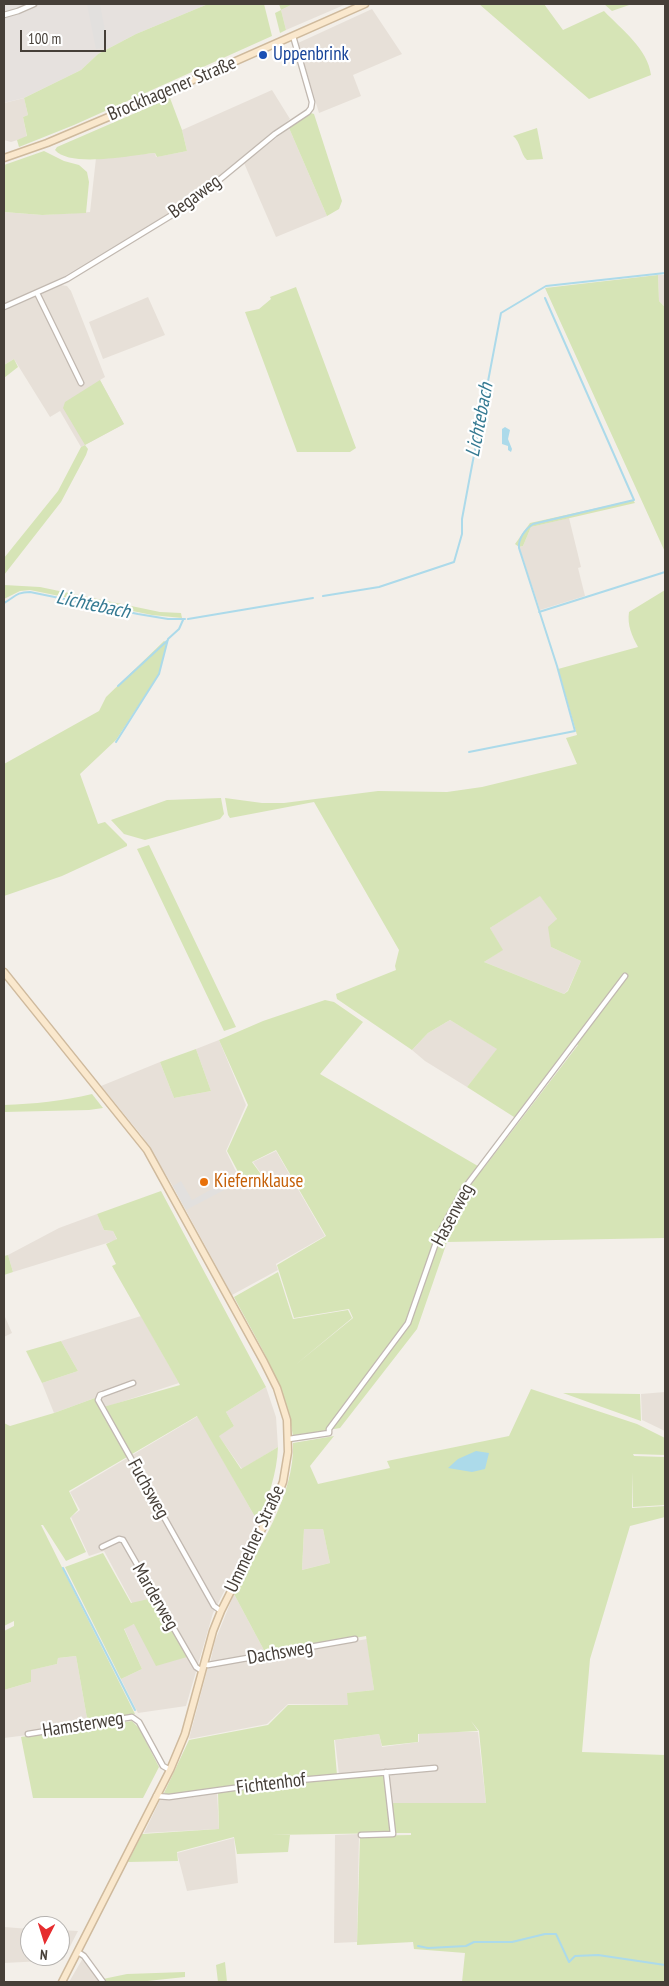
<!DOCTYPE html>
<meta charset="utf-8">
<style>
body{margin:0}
#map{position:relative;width:669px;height:1986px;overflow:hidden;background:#f3efe9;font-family:"PT Sans Narrow",sans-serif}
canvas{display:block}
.frame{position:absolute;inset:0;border:5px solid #463f38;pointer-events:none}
.north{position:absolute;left:20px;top:1916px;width:50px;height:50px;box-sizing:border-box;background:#fff;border:1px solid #b5b2af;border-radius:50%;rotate:185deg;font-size:14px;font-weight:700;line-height:20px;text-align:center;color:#463f38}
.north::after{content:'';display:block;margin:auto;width:18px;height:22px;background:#e62d2f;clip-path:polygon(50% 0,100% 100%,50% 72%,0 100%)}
.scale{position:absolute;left:20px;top:30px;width:86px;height:22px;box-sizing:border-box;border:2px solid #463f38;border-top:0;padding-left:6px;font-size:15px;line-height:18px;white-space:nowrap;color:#463f38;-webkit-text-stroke:4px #fff;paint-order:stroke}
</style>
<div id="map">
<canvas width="669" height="1986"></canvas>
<div class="frame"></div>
<div class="north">N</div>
<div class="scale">100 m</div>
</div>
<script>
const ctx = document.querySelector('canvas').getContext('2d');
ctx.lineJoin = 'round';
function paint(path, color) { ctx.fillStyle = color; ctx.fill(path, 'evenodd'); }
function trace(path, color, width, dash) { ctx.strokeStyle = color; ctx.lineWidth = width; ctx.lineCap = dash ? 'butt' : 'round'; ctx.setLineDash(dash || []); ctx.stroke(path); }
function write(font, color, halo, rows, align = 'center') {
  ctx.font = font + ' "PT Sans Narrow",sans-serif'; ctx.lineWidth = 4.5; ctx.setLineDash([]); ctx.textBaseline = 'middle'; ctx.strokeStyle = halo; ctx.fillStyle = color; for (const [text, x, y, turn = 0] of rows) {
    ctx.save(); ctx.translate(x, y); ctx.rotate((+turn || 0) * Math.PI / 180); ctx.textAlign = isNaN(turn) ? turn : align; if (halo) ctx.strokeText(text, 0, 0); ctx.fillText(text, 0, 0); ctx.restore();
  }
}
paint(new Path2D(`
 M293,4H343L344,5L286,30L281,10Z
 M372,9L402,54L353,75L361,96L319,113L298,43Z
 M272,90L290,119L188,202L63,277L4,304V212L42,215L90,212L96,158L155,153L156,157L187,151L182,130Z
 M24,98L28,115L23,117L27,137L11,142L4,140V103Z
 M289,128L327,216L276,237L244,163Z
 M658,275H665V307L659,301Z
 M61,285L67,286L71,291L105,377L100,380L124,424L81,447L60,411L50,417L14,359L4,365V311Z
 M148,297L165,335L103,359L89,322Z
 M569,518L581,567L578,568L585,596L540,610L519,547L523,546L531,527Z
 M540,895L557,919L551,947L581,961L568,990L564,994L484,962L502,950L490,928Z
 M450,1020L498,1049L467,1087L425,1061L412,1050L428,1033Z
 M219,1040L246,1105L226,1151L242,1184L269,1185L253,1162L276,1151L325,1236L276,1264L278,1270L232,1295L171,1183L142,1136L101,1086L160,1062L174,1098L211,1091L196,1049Z
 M97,1214L104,1230L113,1231L117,1240L13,1272L8,1255L59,1228Z
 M141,1316L179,1383L100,1409L95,1398L54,1413L42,1383L78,1371L61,1341Z
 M5,1317L12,1333L4,1337V1318Z
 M266,1387L276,1417L278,1447L242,1469L218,1435L234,1426L226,1412Z
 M665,1392V1431L642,1420L641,1394Z
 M198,1416L259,1524L213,1613L186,1706L138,1713L121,1679L142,1669L124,1628L134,1624L132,1603L104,1551L89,1556L71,1517L80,1510L70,1492Z
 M304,1529H323L330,1563L302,1570Z
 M234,1594L266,1654L210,1663L215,1641Z
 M367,1639L374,1690L348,1693L349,1705L288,1704L267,1724L189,1739L208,1667Z
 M76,1656L87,1718L91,1727L4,1738V1690L31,1682L30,1670L57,1664L58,1658Z
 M436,1732H478L486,1803H391L388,1769L339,1775L335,1740L379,1734L382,1747L419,1742V1734Z
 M217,1792L219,1829L144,1833L160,1800Z
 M359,1834L357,1942L334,1943L335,1835Z
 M234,1838L238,1883L187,1891L177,1853Z
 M4,1927L30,1929V1956H60V1930L78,1931L63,1960L4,1963Z
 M83,1958L100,1982H69Z`), '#e7e0d8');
paint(new Path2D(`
 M4,4H208L136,34L98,54L81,70L24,98L4,103Z`), '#e6e1de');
paint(new Path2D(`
 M208,4H264L272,36L74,125L19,147L17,140L27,136L23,117L28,115L24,98L81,70L98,54L136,34Z
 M279,4H293L281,10L286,30L280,33L275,13L281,10Z
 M479,4H544L563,30L604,11C621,29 648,49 651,75L589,99Z
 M604,4H632L612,11Z
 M170,98L182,130L187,151L157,157L155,153C133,155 70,168 55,150L57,147Z
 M311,113L314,114L342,201L339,209L327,216L289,128Z
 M537,128L543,159L527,160C520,154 521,142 513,136Z
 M44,151L64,161L79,165L87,172L89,182L86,213L42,215L4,212V165Z
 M658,275L659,301L665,307V552L545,288Z
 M296,287L356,448L350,452H297L245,312L259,309L271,299L270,297Z
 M14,359L18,367L4,378V365Z
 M100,380L124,424L85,445L88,449L86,455L61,502L4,575V558L58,491L81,447L85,445L63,408L65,402Z
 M633,500L635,503L531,527L523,546L519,547L515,544L530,523Z
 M4,585L40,587L160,612L181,613L182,618L152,615L30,590L20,591L4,599Z
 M665,590V1238L447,1242L417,1329L340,1428L293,1436C286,1385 257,1341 234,1297L278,1272L293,1319L348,1310L352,1318L294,1366L353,1318L349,1309L294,1318L277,1265L326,1236L276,1150L252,1162L268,1184L244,1183L227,1151L248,1105L219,1040L263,1021L325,1000L334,1002L363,1022L320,1074L483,1169L578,1045L573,1042L516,1116L514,1117L467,1087L497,1049L450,1020L428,1033L412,1050L337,999L336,994L396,970L395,966L399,950L314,802L230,818L228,815L225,798L262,803H284L378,791L447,792L482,787L577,764L566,738L577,735L558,669L638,647C632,636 627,625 629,612ZM540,896L557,919L548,927L551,947L581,961L568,991L564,994L484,962L503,950L490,928Z
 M164,641L167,643L159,674L116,740L80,774L98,824L105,822L127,844V846L62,876L4,896V814L5,813L4,764L99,711L106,697Z
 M221,798L224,814L220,819L145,840L124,834L111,820L167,800Z
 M149,845L236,1027L224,1031L137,849Z
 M196,1049L211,1091L174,1098L160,1062Z
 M92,1094L103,1108L89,1110L4,1112V1105C34,1104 63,1101 92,1094Z
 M161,1191L266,1387L226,1412L234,1426L219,1436L241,1469L278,1447C277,1474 268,1498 258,1522L197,1416L69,1491L78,1510L70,1518L86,1552L66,1561L43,1525H41L135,1714L90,1722L87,1718L76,1656L58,1658L57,1664L31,1670V1682L4,1690V1631L14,1626V1621L4,1626V1423L10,1426L54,1413L95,1398L100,1408L180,1385L112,1266L116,1264L106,1244L117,1239L113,1231L104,1230L97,1214Z
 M8,1255L13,1272L4,1275V1256Z
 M61,1341L78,1371L42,1383L26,1351Z
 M531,1389L637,1424L665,1438V1455L633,1454L634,1456L665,1457V1505L633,1507V1472L632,1508L665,1506V1517L630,1526L590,1659L582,1752L665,1755V1982H462L465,1953L414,1949L413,1942L357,1945L360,1836L411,1835V1833H394L391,1803H486L479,1731L471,1721L478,1731L418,1734V1742L382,1746L379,1734L334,1740L337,1775L169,1795L164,1793L189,1740L268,1725L288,1705H348L347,1693L374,1690L366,1636L266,1654L234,1594C258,1549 295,1495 293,1443L334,1436L310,1466L318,1484L390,1468L387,1461L509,1436ZM304,1529H323L330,1563L302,1570Z
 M563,1393L640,1394L641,1421Z
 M103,1553L131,1603L153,1598L187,1657L156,1666L134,1624L124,1629L142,1669L121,1679L65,1567Z
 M132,1721L139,1728L159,1767L143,1798H33L21,1737Z
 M381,1774L384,1777L390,1833L271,1835H290L288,1852L237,1854L234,1837L177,1852L178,1861L128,1862L142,1834L219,1829L218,1792L277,1784Z
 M225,1962L227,1982H218L216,1965Z
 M185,1972V1977L138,1982H105L103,1979L127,1974Z`), '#d6e4b6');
paint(new Path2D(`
 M87,4H100L108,47L96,49Z
 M181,1181L192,1200L221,1184L224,1190L186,1210L173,1186Z`), '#e2e0de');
paint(new Path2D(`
 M505,427L510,430L508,439L512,449L511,452L508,450V446L502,444V429Z
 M476,1451L489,1453L485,1469L472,1472L448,1468L458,1459Z`), '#acdaea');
trace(new Path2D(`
 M323,596L379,587L454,562L462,534V519L470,476L501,313L546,286L665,273
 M4,603C15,597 16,592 30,592L138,614L168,619H185
 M539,612L665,572
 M188,619L313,598
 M118,686L168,640
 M116,742L159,674L168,639L179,629L183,620
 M469,752L575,731L557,666L519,548C518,539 525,529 533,524L634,500L545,298
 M63,1568L135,1710
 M418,1946L428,1948L466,1946L474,1942H512L545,1934H556L569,1962L575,1956L598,1955L665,1965`), '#acdaea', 2);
const minor = new Path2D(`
 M4,15L18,11L34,4
 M37,293L81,383
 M4,307L67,279L190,204L275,134L308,112L311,108L312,102L293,36
 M133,1383L103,1394L100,1395L98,1400L214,1606L221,1611
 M289,1439L329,1433V1429L408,1323L439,1234L463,1190L625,976
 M102,1547L119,1539L123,1540L196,1667L202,1671
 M204,1664L208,1665L355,1639
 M28,1734L132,1717L139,1722L163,1766L170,1770
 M156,1796L169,1797L277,1782L435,1768
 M361,1835L393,1834L386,1772
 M78,1952L84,1956L103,1982`);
const secondary = new Path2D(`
 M4,158L47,143L125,110L365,4
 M4,972L147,1150L264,1362L277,1388L287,1420L288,1452L283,1482L273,1507L221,1611L213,1631L185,1734L170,1770L62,1982`);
trace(minor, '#c1b8b0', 7);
trace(secondary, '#cfba9d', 9);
trace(minor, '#fff', 4.5);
trace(secondary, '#fae8cd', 6);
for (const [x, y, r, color] of [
 [263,55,5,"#1a4fb4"],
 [204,1182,5,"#e8710a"]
]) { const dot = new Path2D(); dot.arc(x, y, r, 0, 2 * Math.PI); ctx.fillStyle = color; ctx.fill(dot); trace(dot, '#fff', 2); }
write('19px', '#164399', '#fff', [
 ["Uppenbrink",273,55]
], 'left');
write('19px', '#463f38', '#fff', [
 ["Brockhagener Straße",172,89,-23],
 ["Begaweg",195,197,-36],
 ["Hasenweg",453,1215,-62],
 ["Fuchsweg",148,1489,61],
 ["Ummelner Straße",255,1539,-65],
 ["Marderweg",155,1597,60],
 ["Dachsweg",280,1653,-10],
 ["Hamsterweg",83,1725,-9],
 ["Fichtenhof",271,1784,-7]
]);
write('19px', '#c56008', '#fff', [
 ["Kiefernklause",214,1182]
], 'left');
write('italic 20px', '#357a92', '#fff', [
 ["Lichtebach",480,420,-79],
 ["Lichtebach",93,605,12]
]);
</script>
